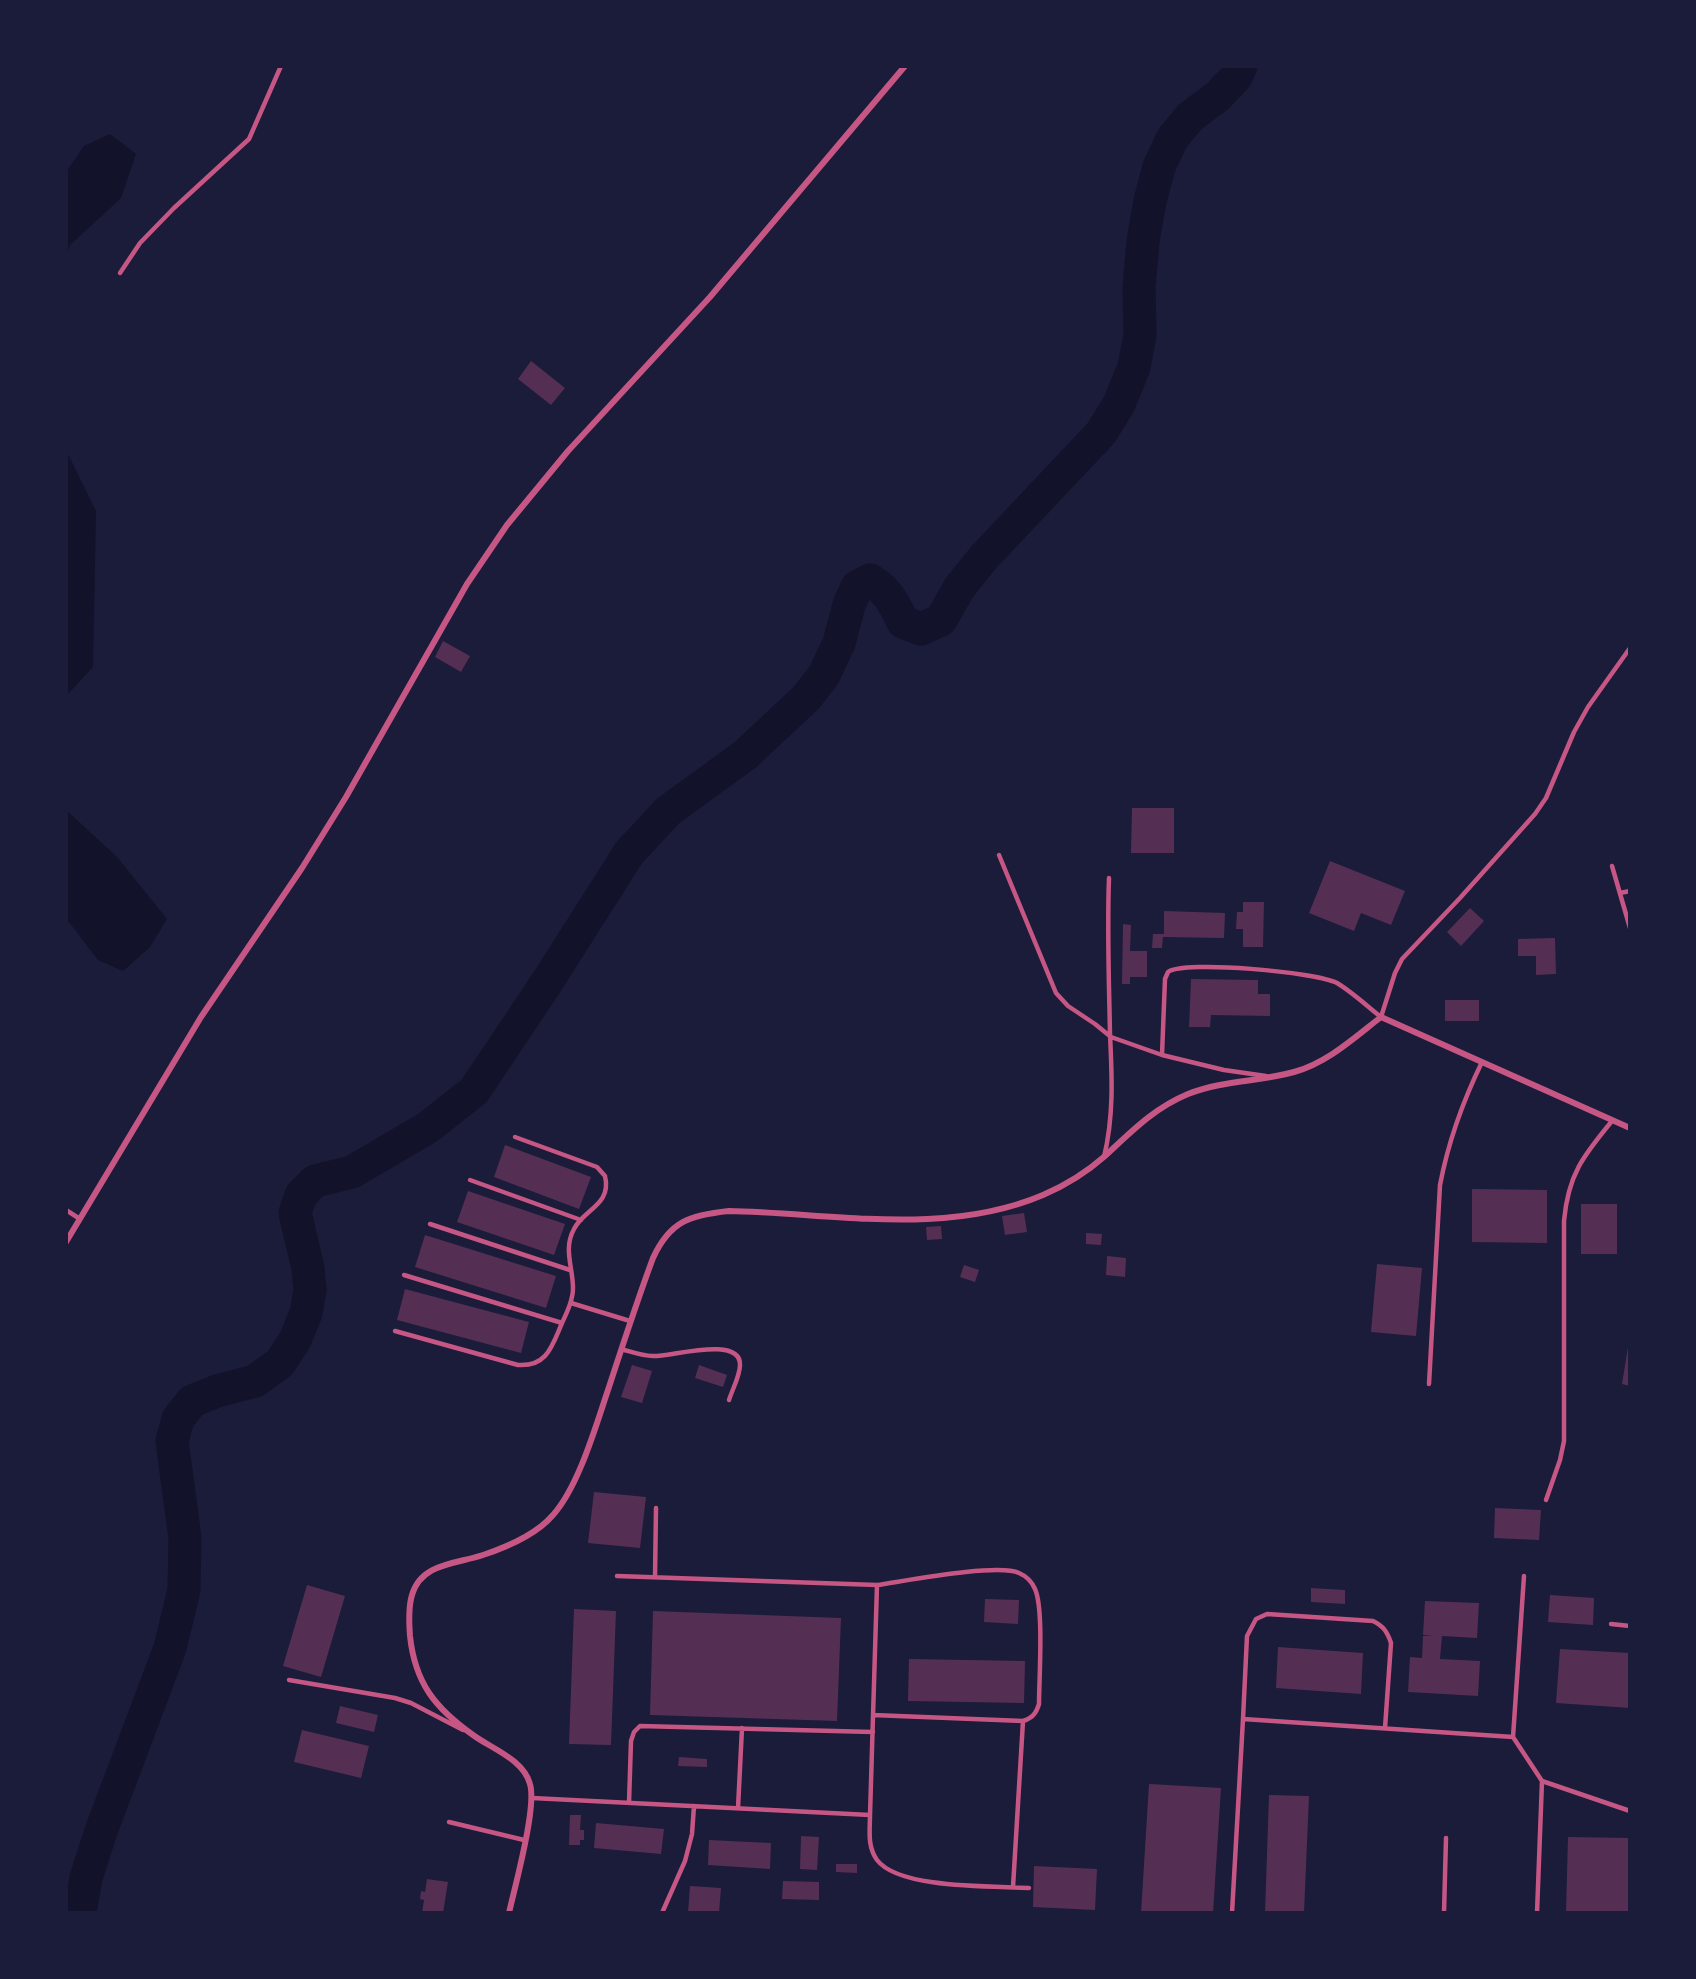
<!DOCTYPE html>
<style>
body{margin:0}
#map{position:relative;width:1696px;height:1979px;overflow:hidden;background:#1b1b3a;font-family:"Crimson Pro",serif}
canvas{display:block}
.frame{position:absolute;inset:0;border:68px solid #1b1b3a;pointer-events:none}
</style>
<div id="map">
<canvas width="1696" height="1979"></canvas>
<div class="frame"></div>
</div>
<script>
const ctx = document.querySelector('canvas').getContext('2d');
ctx.lineJoin = 'round';
function paint(path, color) { ctx.fillStyle = color; ctx.fill(path, 'evenodd'); }
function trace(path, color, width, dash) { ctx.strokeStyle = color; ctx.lineWidth = width; ctx.lineCap = dash ? 'butt' : 'round'; ctx.setLineDash(dash || []); ctx.stroke(path); }
paint(new Path2D(`
 M110,134L136,154L121,198L70,245L66,257V172L84,146Z
 M66,450L96,511L93,667L66,696Z
 M66,810L117,857L167,919L150,947L123,971L98,960L66,918Z`), '#12122b');
trace(new Path2D(`
 M80,1913L86,1878L101,1831L170,1648L184,1590L185,1538L172,1441L178,1419L192,1401L217,1391L255,1381L280,1363L295,1340L306,1313L310,1290L308,1268L295,1213L301,1195L315,1181L352,1172L427,1128L474,1091L547,982L629,853L668,811L745,755L806,698L824,675L839,643L849,605L857,587L870,580C888,590 894,604 903,622L921,629L941,620L959,588L984,557L1101,433L1119,404L1134,367L1140,335L1139,287L1143,241L1150,201L1159,167L1172,139L1190,117L1218,96L1236,77L1241,66`), '#12122b', 33);
paint(new Path2D(`
 M531,361L565,388L551,405L518,379Z
 M443,641L470,656L461,672L435,657Z
 M1132,808H1174V853H1131Z
 M1330,861L1405,891L1391,925L1361,913L1354,931L1309,913Z
 M1243,902H1264L1263,947H1243V929H1236L1237,912H1243Z
 M1470,908L1484,921L1461,946L1447,932Z
 M1164,911L1225,913L1224,938L1163,937L1162,948H1152L1153,934H1164Z
 M1123,924L1131,925L1130,951H1147V977H1130V984H1122Z
 M1555,938L1556,974L1536,975V956H1518V939Z
 M1191,979L1258,980V994H1270V1016L1211,1015L1210,1027H1189Z
 M1445,1000H1479V1021H1445Z
 M505,1145L591,1177L579,1209L494,1177Z
 M1472,1189L1547,1190V1243L1472,1242Z
 M468,1191L565,1224L554,1255L457,1222Z
 M1581,1204H1617V1254H1581Z
 M1024,1213L1027,1232L1005,1235L1002,1216Z
 M941,1226L942,1239L927,1240L926,1227Z
 M1086,1233L1102,1234L1101,1245L1086,1244Z
 M425,1235L556,1276L546,1308L415,1267Z
 M1107,1256L1126,1258L1125,1277L1106,1275Z
 M1377,1264L1422,1268L1416,1336L1371,1332Z
 M964,1265L979,1270L975,1282L960,1277Z
 M405,1289L529,1322L521,1353L397,1320Z
 M1629,1341H1630V1386L1622,1384Z
 M632,1365L652,1371L642,1403L621,1397Z
 M699,1365L727,1375L723,1387L695,1378Z
 M594,1492L646,1497L640,1548L588,1543Z
 M1495,1508L1541,1510L1539,1540L1494,1538Z
 M307,1585L345,1596L321,1677L283,1666Z
 M1311,1588L1345,1590V1604L1311,1602Z
 M1550,1595L1594,1598L1593,1625L1548,1622Z
 M985,1599L1019,1600L1018,1624L984,1622Z
 M1425,1601L1479,1603L1477,1638L1442,1636L1440,1659L1480,1661L1478,1696L1408,1692L1410,1657L1422,1658L1423,1636H1433L1423,1635Z
 M574,1609L616,1611L611,1745L569,1744Z
 M653,1611L841,1618L837,1721L650,1715Z
 M1278,1647L1363,1653L1361,1694L1276,1688Z
 M1560,1649L1630,1653V1708L1556,1703Z
 M909,1659L1025,1661L1024,1703L908,1701Z
 M340,1706L378,1715L374,1732L336,1723Z
 M302,1730L369,1746L361,1778L294,1762Z
 M679,1757L707,1759V1767L678,1766Z
 M1149,1784L1221,1788L1213,1913H1141Z
 M1269,1795L1309,1796L1304,1913H1265Z
 M570,1815H581L580,1830H584V1840H580V1845H569Z
 M596,1823L664,1829L661,1854L594,1848Z
 M801,1836L819,1837L817,1870L800,1869Z
 M1568,1837L1630,1838V1913H1566Z
 M709,1840L771,1843L770,1869L708,1865Z
 M836,1864H857V1873L836,1872Z
 M1034,1866L1097,1869L1095,1910L1033,1907Z
 M427,1879L448,1882L443,1913H422L424,1900L420,1899L421,1891L425,1892Z
 M783,1881L819,1882V1900L782,1899Z
 M690,1886L721,1888L719,1913H688Z`), '#542f53');
trace(new Path2D(`
 M120,273L140,243L174,208L249,139L281,66
 M999,855L1056,993L1068,1006L1095,1024L1111,1037L1162,1055L1224,1070L1266,1076
 M1612,866L1630,928
 M1620,893L1630,891
 M1162,1055L1165,979L1168,972C1184,960 1317,972 1337,983C1352,992 1367,1006 1381,1017L1395,973L1402,959L1460,898L1535,814L1546,798L1574,732L1588,707L1630,648
 M515,1137L597,1167L605,1176C612,1205 584,1209 574,1229C563,1249 573,1267 573,1288C573,1300 567,1312 562,1323
 M1104,1157C1114,1116 1112,1076 1110,1034C1109,982 1107,930 1109,878
 M470,1180L581,1220
 M66,1210L80,1219
 M430,1224L570,1270
 M571,1303L630,1321
 M395,1331L518,1365C547,1367 552,1346 562,1323L404,1275
 M621,1349C632,1352 642,1356 653,1356C670,1357 741,1335 740,1365C740,1376 732,1390 729,1400
 M1429,1384L1440,1185C1448,1143 1463,1101 1482,1062
 M1546,1500L1560,1460L1564,1441V1221C1568,1175 1583,1156 1612,1121
 M617,1576L877,1585L870,1815
 M655,1577L656,1508
 M1611,1624L1630,1626
 M289,1680L395,1698L411,1703L463,1730
 M873,1715L1023,1721C1032,1718 1036,1714 1039,1704C1039,1679 1044,1609 1035,1589C1032,1582 1026,1576 1019,1573C998,1563 905,1581 877,1585
 M1243,1719L1247,1636L1256,1619L1267,1614L1373,1621C1383,1626 1387,1631 1391,1643L1385,1728
 M1513,1737L1524,1576
 M532,1798L870,1815C870,1830 867,1846 877,1860C899,1889 992,1886 1029,1888
 M629,1803L631,1741L634,1732L640,1726L873,1732
 M738,1808L742,1728
 M449,1822L524,1840
 M1013,1887L1023,1721
 M662,1913L685,1861L692,1834L694,1806
 M1232,1913L1243,1719L1513,1737L1542,1781L1630,1811
 M1444,1913L1446,1838
 M1537,1913L1542,1781`), '#c65784', 4.5);
trace(new Path2D(`
 M66,1242L201,1017L302,868L346,797L467,584L507,525L568,451L710,297L905,66
 M509,1913C515,1886 537,1807 530,1784C523,1759 492,1749 473,1735C435,1708 415,1683 410,1636C409,1623 408,1608 412,1595C421,1563 456,1564 483,1555C507,1547 536,1535 553,1515C579,1486 596,1425 609,1387C623,1344 637,1301 653,1258C670,1221 690,1215 729,1211C833,1213 944,1237 1043,1195C1064,1186 1088,1171 1105,1156C1131,1132 1154,1108 1188,1094C1224,1080 1258,1082 1294,1072C1327,1063 1354,1038 1381,1017L1630,1128`), '#c65784', 6);
</script>
